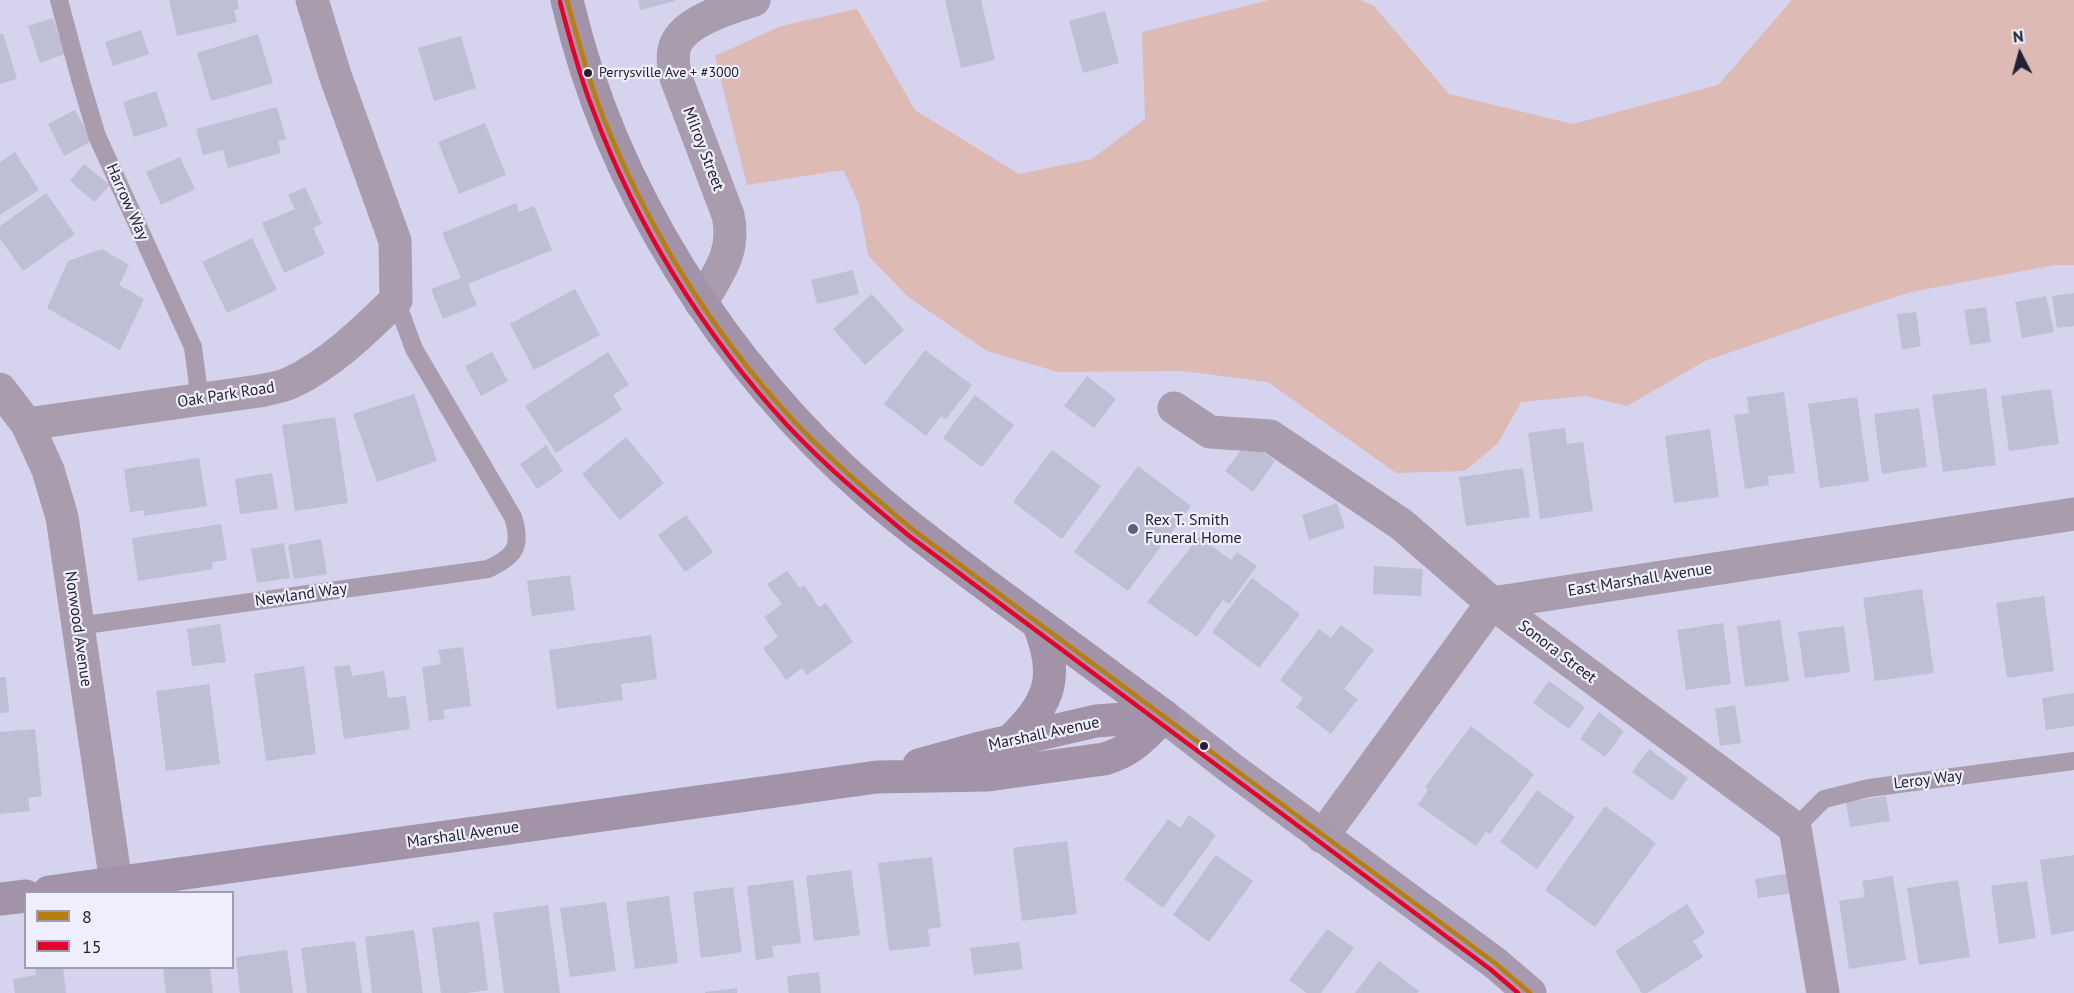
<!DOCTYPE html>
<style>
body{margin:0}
#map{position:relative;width:2074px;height:993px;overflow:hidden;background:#d6d3ef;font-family:"PT Sans",sans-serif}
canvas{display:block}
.legend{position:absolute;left:24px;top:891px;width:210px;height:78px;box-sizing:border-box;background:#efeefd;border:2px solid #9e9cad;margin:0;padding:8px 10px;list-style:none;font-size:18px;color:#242134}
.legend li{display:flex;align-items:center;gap:12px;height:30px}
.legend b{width:30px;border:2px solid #9e9cad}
.north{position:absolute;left:1990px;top:24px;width:60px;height:60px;-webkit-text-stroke:4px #efeefd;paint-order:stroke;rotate:354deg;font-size:16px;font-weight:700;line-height:24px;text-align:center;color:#242134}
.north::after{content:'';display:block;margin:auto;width:21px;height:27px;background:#242134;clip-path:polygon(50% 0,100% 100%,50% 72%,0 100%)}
</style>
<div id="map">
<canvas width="2074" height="993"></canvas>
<ul class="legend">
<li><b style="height:8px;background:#b87e10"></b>8</li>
<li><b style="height:8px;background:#e4002b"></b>15</li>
</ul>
<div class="north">N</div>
</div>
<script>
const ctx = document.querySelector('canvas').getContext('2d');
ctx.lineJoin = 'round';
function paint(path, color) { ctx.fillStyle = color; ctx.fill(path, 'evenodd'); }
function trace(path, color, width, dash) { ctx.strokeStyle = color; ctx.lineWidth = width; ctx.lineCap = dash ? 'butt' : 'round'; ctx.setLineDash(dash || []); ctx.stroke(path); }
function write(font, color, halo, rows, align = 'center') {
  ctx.font = font + ' "PT Sans",sans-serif'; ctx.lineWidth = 4.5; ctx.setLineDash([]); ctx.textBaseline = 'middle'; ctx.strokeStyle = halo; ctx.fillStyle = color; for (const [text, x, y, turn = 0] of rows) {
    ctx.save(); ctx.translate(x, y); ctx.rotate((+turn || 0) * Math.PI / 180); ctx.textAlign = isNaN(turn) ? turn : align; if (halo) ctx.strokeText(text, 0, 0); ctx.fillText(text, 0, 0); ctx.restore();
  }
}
paint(new Path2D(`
 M1269,0H1360L1374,6L1449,94L1573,124L1718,85L1792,0H2074V265H2055L1911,292L1821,321L1705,361L1627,406L1585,396L1521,402L1498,443L1465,471L1396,473L1268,382L1183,371L1058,372L987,351L907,296L868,255L859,204L843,170L747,185L715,56L781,26L857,9L915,110L1019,174L1092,159L1145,119L1142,32Z`), '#ddbab4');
paint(new Path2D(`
 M169,0H237L239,9L234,10L237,22L177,36Z
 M638,0H675V1L640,10Z
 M945,0H981L995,60L961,68Z
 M1105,11L1119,63L1083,73L1069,21Z
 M53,18L65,54L40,63L28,26Z
 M141,30L149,54L113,66L105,42Z
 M3,33L17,79L0,84V34Z
 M258,34L273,83L211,101L197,53Z
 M461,36L476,88L434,101L418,48Z
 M156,91L168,126L134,137L123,102Z
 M277,107L286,139L278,141L281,153L228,168L223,150L203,155L196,129Z
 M75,110L92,141L64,156L48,124Z
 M485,123L506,175L459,194L438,142Z
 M15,152L39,190L0,215V162Z
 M180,157L195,189L161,205L146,172Z
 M84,164L110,185L94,202L70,181Z
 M305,187L322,224L313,228L325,254L284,273L262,223L295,209L288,195Z
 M46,193L75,234L23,271L0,239V226Z
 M516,203L519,212L534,206L552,250L468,284L477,305L443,319L431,289L461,278L442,233Z
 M252,238L277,290L227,313L202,262Z
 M102,249L129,265L119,285L144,299L120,350L47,308L68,261Z
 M853,270L859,294L817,304L811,280Z
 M575,289L600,335L534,370L510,324Z
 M2074,293V326L2057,328L2052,296Z
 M872,294L904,330L865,365L833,329Z
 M2046,296L2054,332L2022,338L2015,302Z
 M1986,307L1991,342L1970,345L1964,310Z
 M1916,312L1921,346L1902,350L1897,314Z
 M925,350L972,385L946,419L941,416L926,436L884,404Z
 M492,352L508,381L481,396L465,366Z
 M608,352L629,385L613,395L622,410L556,453L525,406Z
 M1087,376L1116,399L1094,428L1064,406Z
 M1986,388L1996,465L1943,472L1932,395Z
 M2051,389L2059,444L2009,451L2001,396Z
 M1784,392L1795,473L1768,476L1769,485L1745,489L1734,415L1749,413L1747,397Z
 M414,394L437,461L377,482L353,414Z
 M975,395L1014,425L982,467L943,438Z
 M1857,397L1869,481L1820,488L1808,404Z
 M1919,408L1927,467L1882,474L1874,414Z
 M335,417L348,503L295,511L282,425Z
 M1565,428L1567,444L1583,442L1593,511L1540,519L1528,433Z
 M1710,429L1719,497L1674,503L1665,436Z
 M626,437L664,483L620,520L582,474Z
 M1248,441L1275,461L1253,492L1225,471Z
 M546,445L563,471L537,489L520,464Z
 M1052,450L1101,486L1062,539L1013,502Z
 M199,458L207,506L144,516V510L130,512L124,469Z
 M1138,466L1191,506L1128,591L1074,552Z
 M1523,468L1530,517L1466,526L1459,477Z
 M272,473L278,509L240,514L235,479Z
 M1337,503L1345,528L1309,540L1302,515Z
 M686,515L713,552L685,572L658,535Z
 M221,524L227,560L212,562L213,569L138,581L132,538Z
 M1199,537L1231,560L1237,552L1257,566L1229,604L1223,600L1197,637L1147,602Z
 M321,539L327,574L294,579L288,545Z
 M284,543L290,578L257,583L251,549Z
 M1374,566L1423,569L1421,596L1373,594Z
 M787,571L800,588L804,585L819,607L826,603L853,642L807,675L802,668L786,680L763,648L778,637L764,617L782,604L767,584Z
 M570,575L575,610L532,616L527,581Z
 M1252,578L1300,614L1259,668L1212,632Z
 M1922,589L1934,673L1875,681L1863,598Z
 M2044,596L2054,671L2007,678L1996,603Z
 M1780,620L1789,681L1745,687L1737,626Z
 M1723,623L1731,684L1686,690L1677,630Z
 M220,624L226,662L192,666L187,629Z
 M1341,625L1374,650L1344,689L1358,699L1331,734L1296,707L1303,698L1280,680L1319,629L1331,638Z
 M1844,626L1850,672L1805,678L1798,632Z
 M651,635L657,679L621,684L623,700L557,709L549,650Z
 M463,647L471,706L443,710L445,719L429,721L422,667L441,664L438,650Z
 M350,665L352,676L384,671L388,698L406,696L410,729L344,739L334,667Z
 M304,666L316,754L266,761L254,674Z
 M0,677H6L9,712L0,713Z
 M1549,681L1585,707L1569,729L1533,703Z
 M209,684L220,764L166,771L156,691Z
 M2074,693V726L2046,730L2042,698Z
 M1735,705L1741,743L1720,746L1715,709Z
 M1599,712L1624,731L1605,757L1580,739Z
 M1471,726L1534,774L1490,834L1486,832L1476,846L1418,805L1428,790L1425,787Z
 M35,729L42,796L28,798L30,811L0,814V732Z
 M1649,749L1688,778L1672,801L1632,772Z
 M1537,790L1575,817L1537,869L1500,842Z
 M1886,796L1890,821L1850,827L1846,802Z
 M1605,806L1656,843L1595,927L1545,890Z
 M1189,815L1216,835L1163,908L1124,879L1168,819L1180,828Z
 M1067,841L1077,914L1022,921L1013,848Z
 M1216,855L1253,881L1209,942L1173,915Z
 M2074,855V931L2051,935L2040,860Z
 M932,857L941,927L928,929L930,946L889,951L878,863Z
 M851,870L860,935L814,941L806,876Z
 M1791,873L1794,893L1758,898L1755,879Z
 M1893,876L1906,960L1849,969L1839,901L1865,897L1862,881Z
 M793,880L801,943L772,946L774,957L756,960L747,886Z
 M1958,880L1970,957L1919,965L1907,888Z
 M2027,881L2036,938L1999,944L1991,886Z
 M733,887L742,952L701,958L693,892Z
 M669,896L678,963L635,969L626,902Z
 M606,902L616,971L570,977L560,908Z
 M1687,904L1705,933L1693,941L1703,957L1647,993H1642L1615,951Z
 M548,905L560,993H504L493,913Z
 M479,921L488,990L467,993H441L432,928Z
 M1327,929L1354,948L1321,993H1307L1289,980Z
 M414,930L423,993H372L365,937Z
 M355,941L362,993H307L301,948Z
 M1019,942L1023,969L974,975L970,948Z
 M287,950L293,993H240L236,957Z
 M1379,961L1419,991L1417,993H1355Z
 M35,968H63L66,993H15L13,979L36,975Z
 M163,968H210L213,993H166Z
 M819,972L821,993H789L787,976Z
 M737,988V993H705V992Z`), '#bebed4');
trace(new Path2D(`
 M59,0L80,79L97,136L193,347L200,400
 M78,626L488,569C516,556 522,546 513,517L414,349L396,300
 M1795,828L1824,799L1869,788L2074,761`), '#a99cad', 18);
trace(new Path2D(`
 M701,303C719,272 736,252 728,215L676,78C674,69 672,60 674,50C679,22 730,8 754,0
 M0,389L27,424L48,470L62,517L116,883
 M1174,408L1210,432L1270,436L1401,524L1492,603L1795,828L1823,993
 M27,424L259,391C269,389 281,387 290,383C331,364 364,331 396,300L395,241L335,75L312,0
 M1322,837L1492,603L2074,514`), '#a99cad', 33);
trace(new Path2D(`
 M1164,716L1232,769L1495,963L1530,993`), '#a89aae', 33);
trace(new Path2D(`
 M567,0C610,188 725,367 869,493C905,525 944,553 982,582C1043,627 1103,671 1164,716
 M1010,741C1051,703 1060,675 1038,623
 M919,765L984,747L1096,721L1164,716
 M49,892L877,777L988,775L1104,759C1133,751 1143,736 1164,716
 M0,899L26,896`), '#a293a8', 33);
trace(new Path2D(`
 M567,0C577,37 587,74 600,109C644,222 709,329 791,418C828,458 870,494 912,529L1495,963L1530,993`), '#b87e10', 4.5);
trace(new Path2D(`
 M560,2C570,39 579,75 593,110C636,225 704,335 787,425C824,465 866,500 908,535L1490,969L1518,993`), '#e4002b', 4.5);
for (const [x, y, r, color] of [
 [588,73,5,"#242134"],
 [1133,529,6,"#625f75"],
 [1204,746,5,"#242134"]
]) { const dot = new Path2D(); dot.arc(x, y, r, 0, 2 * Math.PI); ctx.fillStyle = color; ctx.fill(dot); trace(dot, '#efeefd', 2); }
write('14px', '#242134', '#efeefd', [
 ["Perrysville Ave + #3000",599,73]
], 'left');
write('16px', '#242134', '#efeefd', [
 ["Milroy Street",703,149,69],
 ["Harrow Way",127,202,66],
 ["Oak Park Road",226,395,-9],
 ["East Marshall Avenue",1640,580,-9],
 ["Newland Way",301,595,-8],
 ["Norwood Avenue",78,629,82],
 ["Sonora Street",1557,652,37],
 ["Marshall Avenue",1044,734,-12],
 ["Leroy Way",1928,780,-7],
 ["Marshall Avenue",463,835,-8]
]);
write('16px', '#242134', '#efeefd', [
 ["Rex T. Smith",1145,520],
 ["Funeral Home",1145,538]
], 'left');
</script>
